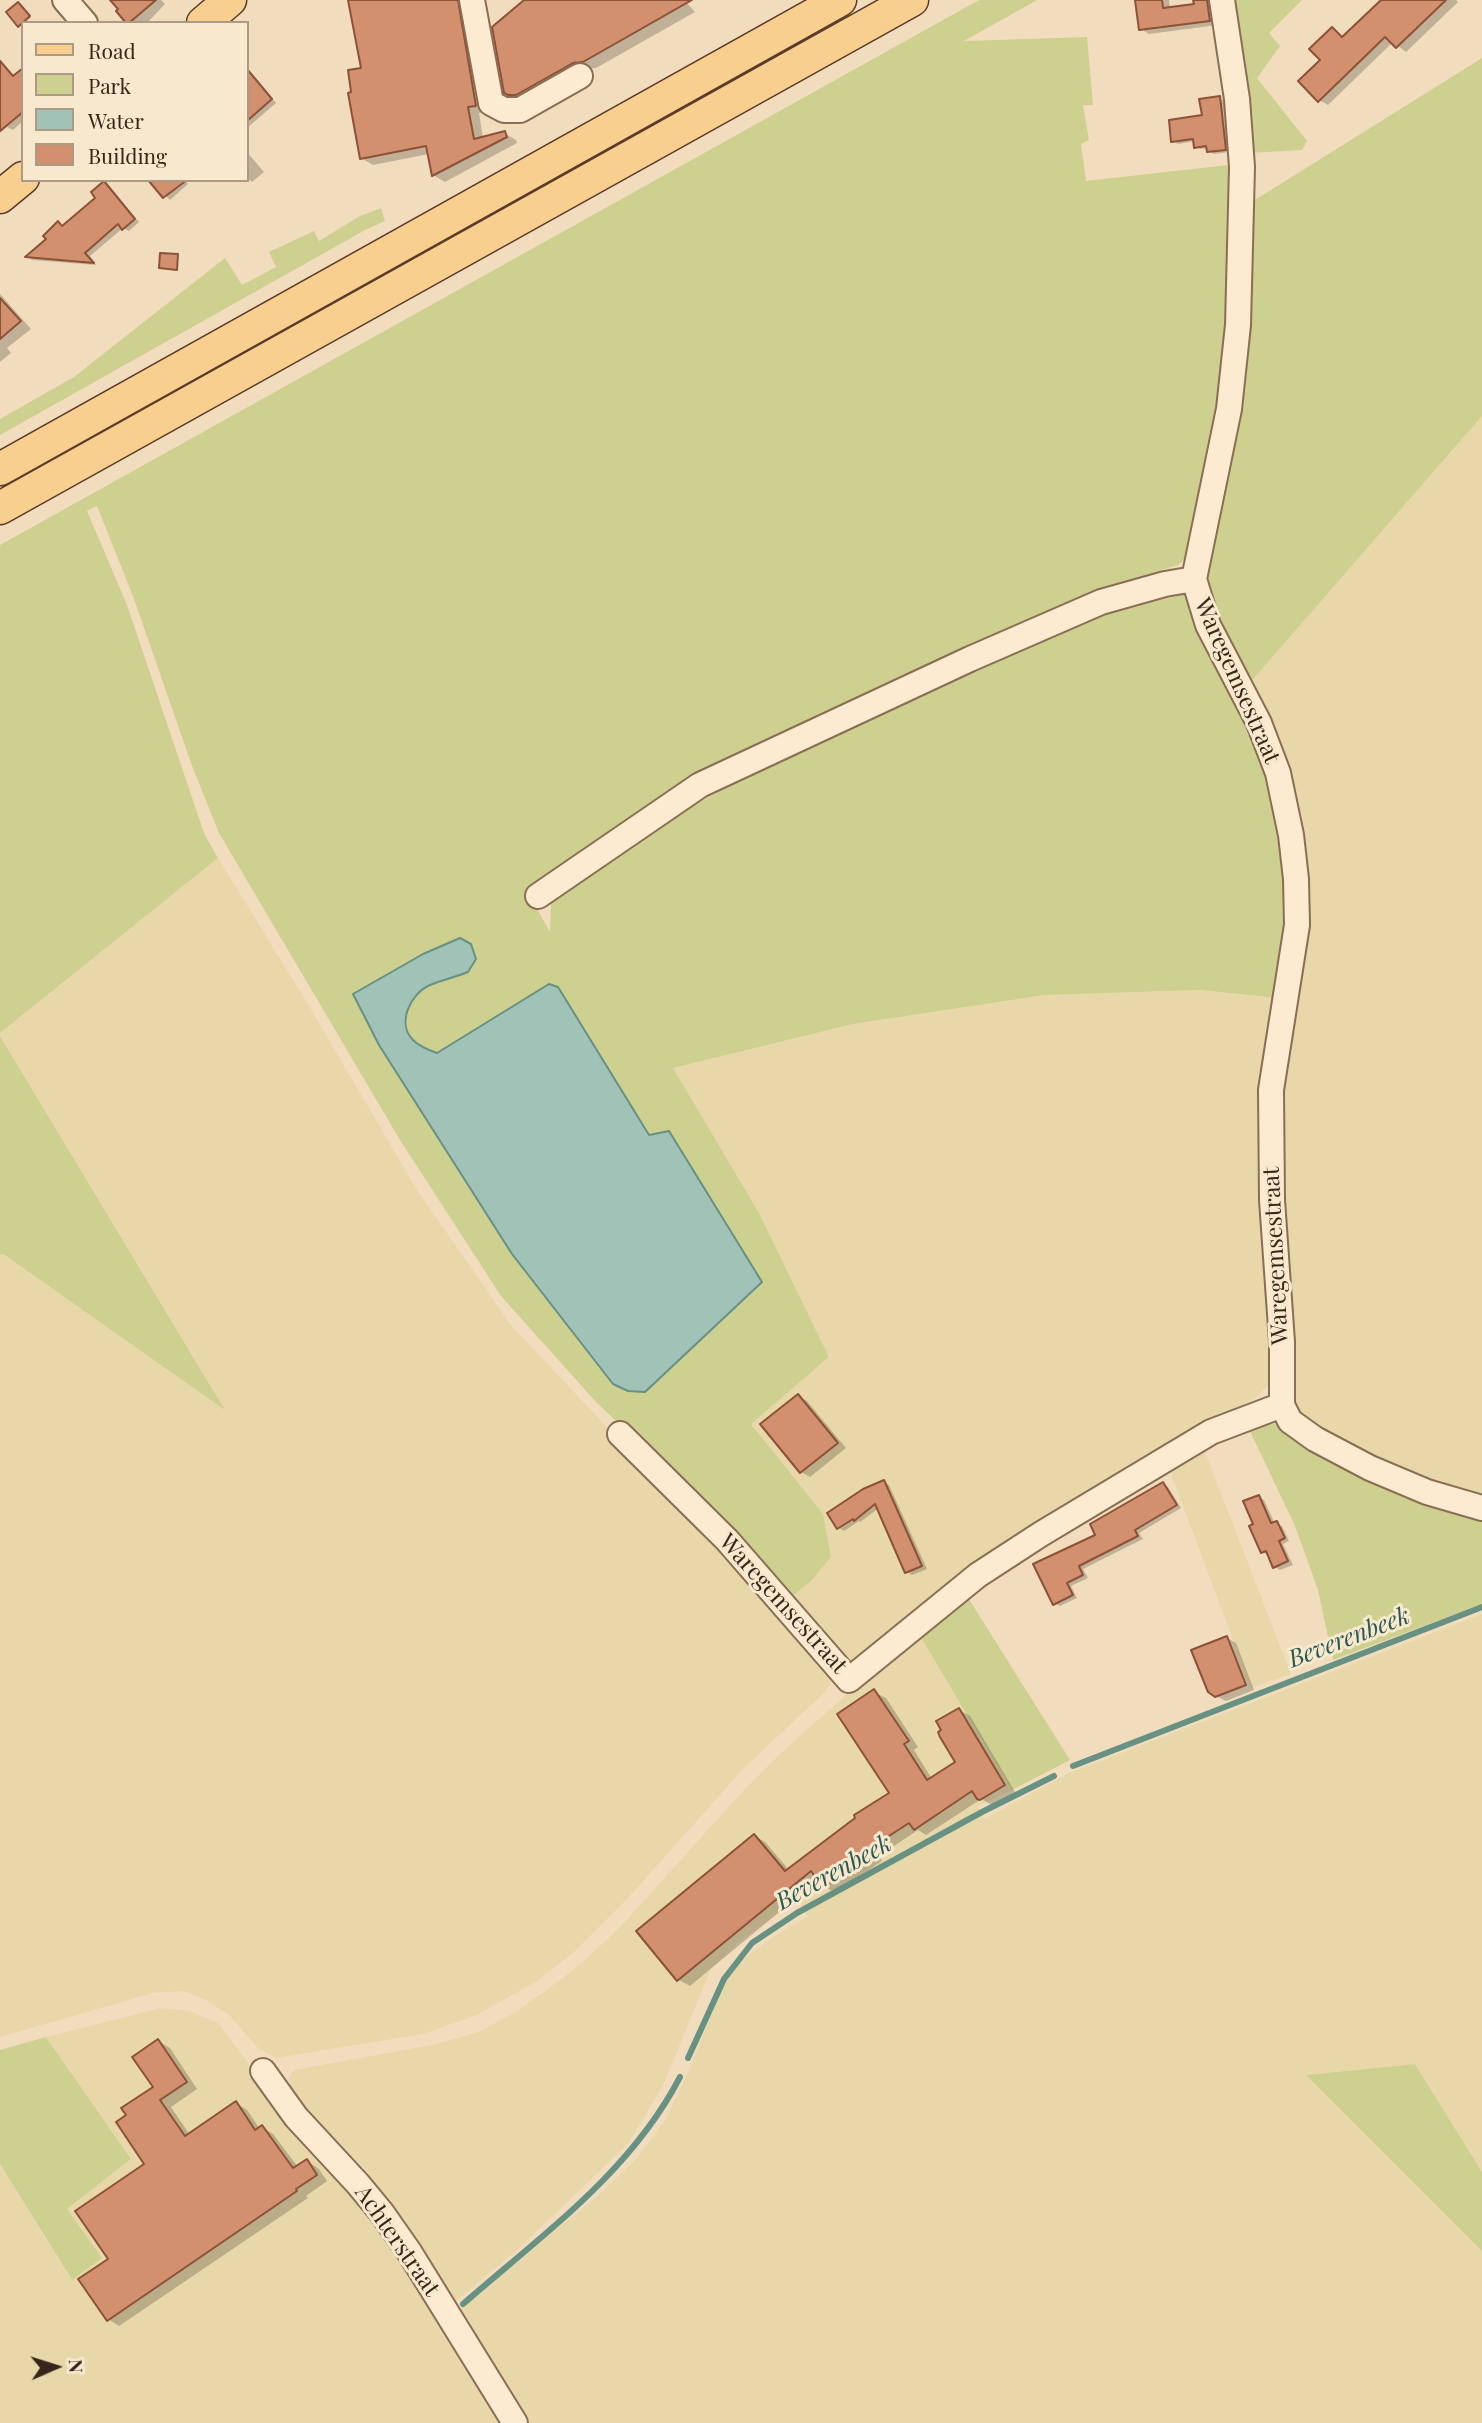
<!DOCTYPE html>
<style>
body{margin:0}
#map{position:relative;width:1482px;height:2423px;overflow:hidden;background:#f1ddbd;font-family:"Playfair Display",serif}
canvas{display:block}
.legend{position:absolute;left:21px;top:21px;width:228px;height:161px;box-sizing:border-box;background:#f8e8cd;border:2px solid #ab9a86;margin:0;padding:9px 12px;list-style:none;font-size:21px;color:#38261b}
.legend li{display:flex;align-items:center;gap:14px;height:35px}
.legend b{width:35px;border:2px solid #ab9a86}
.north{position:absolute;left:21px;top:2332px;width:70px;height:70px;-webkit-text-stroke:5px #f8e8cd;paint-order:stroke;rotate:87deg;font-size:19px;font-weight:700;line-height:28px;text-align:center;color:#38261b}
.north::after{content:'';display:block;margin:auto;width:24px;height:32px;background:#38261b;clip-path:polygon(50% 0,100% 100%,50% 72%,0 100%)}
</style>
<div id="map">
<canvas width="1482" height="2423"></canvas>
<ul class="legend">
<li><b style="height:9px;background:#f9cf90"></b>Road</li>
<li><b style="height:19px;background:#ced090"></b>Park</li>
<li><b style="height:19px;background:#a1c2b6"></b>Water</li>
<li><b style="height:19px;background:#d3906f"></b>Building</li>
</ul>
<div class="north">N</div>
</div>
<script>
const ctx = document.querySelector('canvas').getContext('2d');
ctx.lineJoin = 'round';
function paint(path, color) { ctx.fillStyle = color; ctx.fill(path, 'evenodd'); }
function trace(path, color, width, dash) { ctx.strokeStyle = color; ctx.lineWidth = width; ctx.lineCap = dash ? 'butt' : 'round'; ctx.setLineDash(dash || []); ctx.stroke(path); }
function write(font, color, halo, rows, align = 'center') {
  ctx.font = font + ' "Playfair Display",serif'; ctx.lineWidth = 6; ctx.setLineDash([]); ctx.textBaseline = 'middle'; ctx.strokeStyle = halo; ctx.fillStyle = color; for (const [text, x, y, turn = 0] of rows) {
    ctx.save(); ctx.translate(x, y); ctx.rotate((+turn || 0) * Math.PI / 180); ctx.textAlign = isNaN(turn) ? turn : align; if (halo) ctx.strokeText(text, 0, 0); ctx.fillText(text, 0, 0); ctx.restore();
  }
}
paint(new Path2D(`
 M1482,416V1501L1345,1447L1301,1420L1292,1400L1280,1127L1308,877L1300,813L1287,769L1249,684Z
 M218,858L305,999L417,1190L511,1325L635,1457L830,1671L832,1682L824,1693L744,1768L628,1898L574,1952L537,1981L477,2015L423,2034L276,2058L258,2048L229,2015L204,1999L183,1991L153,1993L0,2037V1255L2,1254L224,1408L0,1036V1033Z
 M1201,990L1277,998L1269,1385L1255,1398L1163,1450L941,1588L852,1666L789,1599L812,1580L823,1514L750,1424L829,1357L759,1213L672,1068L853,1024L1045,995Z
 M1202,1444L1291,1674L1251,1688L1168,1466Z
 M1482,1614V2172L1415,2064L1306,2075L1482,2251V2423H526L456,2313L595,2198L637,2158L666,2119L690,2068L727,1974L745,1958L771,1938L807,1917L799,1900L738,1942L711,1969L663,2086L627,2145L517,2250L455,2302L425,2251L363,2167L310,2116L291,2091L289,2077L294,2070L437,2044L478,2032L514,2013L544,1992L582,1963L621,1926L742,1792L783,1751L866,1677L920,1636L1012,1790L978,1806L984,1819L1069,1773Z
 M160,2008L189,2011L218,2023L284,2111L351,2185L511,2423H0V2164L71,2280L67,2209L131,2159L46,2037Z`), '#e8d8a9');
paint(new Path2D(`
 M979,0H1037L964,41L1087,37L1093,105H1083L1089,140L1081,144L1086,181L1237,164L1228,389L1188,554L1180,564L1103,590L542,880L527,891L550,932L551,903L569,887L685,810L811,742L1091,619L1187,593L1255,733L1280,815L1290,899L1277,998L1201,990L1045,995L853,1024L673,1068L759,1213L829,1357L751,1424L823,1514L831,1557L812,1580L789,1599L701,1502L596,1402L501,1296L400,1140L219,833L191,763L134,599L97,506L87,511L127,605L204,833L218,858L0,1033V545ZM459,938L471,944L468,972C456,977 442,980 431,985C411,993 396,1023 413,1040C420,1047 428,1050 437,1053L549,984L558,987L649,1136L670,1132L762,1282L613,1384L512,1254L379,1045L353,994L423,954Z
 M1232,0H1302L1269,33L1280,46L1257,78L1307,141L1302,150L1249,153Z
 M1482,58V416L1249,684L1206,597L1205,572L1250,203Z
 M381,208L385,221L367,229L0,435V419L74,377L225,258L242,285L276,267L269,252L314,231L319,241L360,216Z
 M0,1036L225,1410L3,1254L0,1255Z
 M1252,1422L1278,1424L1385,1481L1482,1515V1604L1333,1660L1318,1590L1295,1526L1248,1427Z
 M967,1596L1070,1760L1012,1790L920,1636Z
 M46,2037L131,2159L67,2209L102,2258L72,2280L0,2164V2050Z
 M1415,2064L1482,2172V2251L1306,2075Z`), '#ced090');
const water = new Path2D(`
 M460,938L471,944L476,959L468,972C456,977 442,980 430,985C411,993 396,1023 413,1040C420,1047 428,1050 437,1053L549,984L558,987L649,1135L669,1131L762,1282L645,1392L628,1391L613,1384L512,1254L379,1045L353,994L423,954Z`);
paint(water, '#a1c2b6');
trace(water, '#679183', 2);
paint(new Path2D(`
 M112,0H161L165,4L147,23H128Z
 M350,0H459L469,6L487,112L479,113L483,138L504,133L516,140L517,143L445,182L433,175L429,154L373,165L361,158L363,69Z
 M526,0H684L695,12L596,68L586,69L518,99L506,92Z
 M1137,0H1169L1170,9L1196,6L1195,0H1217L1218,25L1149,34L1141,29Z
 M1384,0H1456L1458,2L1406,52L1393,42L1328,105L1319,100L1322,60L1332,29L1344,38Z
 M21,6L31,18L23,23L22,26L19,25Z
 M0,59L14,77L23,72V121L13,130L7,127L0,133Z
 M247,69L276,103L247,128Z
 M1219,98L1224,101L1230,152L1213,154L1208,148L1201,149L1196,147L1195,141L1178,144L1173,141L1204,117Z
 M247,152L264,172L252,182L247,178Z
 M150,180H185L188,184L170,200Z
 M104,183L109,186L139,222L129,231L123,228L90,256L96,265L32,260L28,257L48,239L58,224L64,227L97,198Z
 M0,294L31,329L7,348L11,353L0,362Z
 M798,1396L807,1401L846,1448L810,1477L801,1472L763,1424Z
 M884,1482L889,1485L927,1569L912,1575L907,1572L879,1508L860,1522L859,1521L844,1531L838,1527Z
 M1163,1484L1168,1487L1181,1508L1139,1533L1143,1539L1083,1569L1088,1578L1071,1586L1077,1598L1060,1606L1055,1603L1035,1565L1097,1536Z
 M1258,1497L1264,1500L1275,1524L1282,1526L1289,1541L1283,1544L1293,1565L1280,1570L1275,1567L1268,1555L1262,1552L1256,1524Z
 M1227,1638L1236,1643L1254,1690L1226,1701L1212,1694Z
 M874,1692L886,1698L918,1747L914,1750L932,1779L957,1763L959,1710L970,1716L1015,1792L992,1805L981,1799L926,1835L918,1830L879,1856L882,1861L835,1893L824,1886L819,1879L690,1986L679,1980L639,1931L754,1836L765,1842L789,1870L891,1793Z
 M158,2041L170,2048L197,2089L171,2107L190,2135L236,2103L247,2110L260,2129L262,2127L273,2134L298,2167L307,2161L318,2168L327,2181L306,2196L308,2198L119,2326L108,2319L111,2259L146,2164Z`), '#0003');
trace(new Path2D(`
 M1073,1766L1482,1607
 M688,2058L724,1979L752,1943L797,1913L982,1812L1054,1776
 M463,2304C542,2235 631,2172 680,2077`), '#679183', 6);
const building = new Path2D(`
 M110,0H156L129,23H126L116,11L118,9Z
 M348,0H458L476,106L468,107L474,139L505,131L507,137L432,176L426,146L360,159L348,93L351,92L348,70L361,68Z
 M524,0H692L583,62L573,63L516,95H508L504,93L492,27Z
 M1135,0H1162L1163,8L1194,4L1193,0H1207L1210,21L1139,30Z
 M1381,0H1446L1396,48L1385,37L1318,102L1298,81L1320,60L1309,49L1332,27L1342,37Z
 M18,2L30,16L18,27L6,12Z
 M0,61L13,76L23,68V112L0,131Z
 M247,69L272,99L247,121Z
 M1220,96L1226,150L1207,152L1206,146L1194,148L1193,139L1171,142L1169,120L1202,115L1199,99Z
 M148,180H187L163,198Z
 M104,181L135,219L122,230L118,224L85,253L94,263L25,257L46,239L43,236L58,221L62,226L95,198L91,192Z
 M160,253L178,254L177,270L159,268Z
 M0,298L21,321L0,339Z
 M798,1394L838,1443L800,1473L760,1424Z
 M884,1480L922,1566L905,1573L875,1504L854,1521L853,1519L837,1529L827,1513L863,1489Z
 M1163,1482L1177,1505L1135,1530L1138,1536L1079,1566L1083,1575L1067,1583L1073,1595L1053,1605L1033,1564L1095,1535L1090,1524Z
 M1259,1495L1271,1523L1277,1521L1285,1538L1279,1541L1288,1561L1273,1568L1266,1551L1261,1553L1249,1526L1253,1524L1243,1501Z
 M1227,1636L1246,1685L1215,1697L1208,1692L1191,1650Z
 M874,1689L909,1741L904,1744L927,1780L955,1762L940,1737L938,1732L941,1730L936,1721L959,1708L1005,1785L980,1800L977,1799L972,1791L914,1830L909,1823L869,1849L872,1854L823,1888L811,1871L677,1981L636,1931L754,1834L785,1871L855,1818L854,1815L889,1793L837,1714Z
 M158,2039L187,2082L160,2100L185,2136L236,2101L255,2130L262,2125L293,2168L307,2159L317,2175L296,2189L297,2191L107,2321L78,2279L108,2259L75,2211L144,2164L116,2122L126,2115L121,2108L153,2087L132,2057Z`);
paint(building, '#d3906f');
trace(building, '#8c5238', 2);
const minor = new Path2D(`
 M65,0L85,23
 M472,0L491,103L504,110H520L580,76
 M1222,0L1237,99L1242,167L1238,325L1229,409L1194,579L1208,625L1259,723L1278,773L1291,835L1296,879L1297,925L1271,1090L1272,1200L1282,1342V1405L1290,1421L1315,1439L1370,1468L1427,1492L1482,1508
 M538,896L700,785L970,659L1101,602L1165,584L1194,579
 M620,1434L727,1540L849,1680L978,1575L1041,1534L1211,1432L1282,1405
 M263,2071L296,2117L358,2184L382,2213L410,2253L515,2423`);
const major = new Path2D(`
 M203,23L230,0
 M0,197L23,178
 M0,469L840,0
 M0,508L912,0`);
trace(minor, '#8b6d54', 28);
trace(major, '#583b29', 35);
trace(minor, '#fcebd0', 24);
trace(major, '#f9cf90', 32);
write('23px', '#38261b', '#f8e8cd', [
 ["Waregemsestraat",1237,681,66],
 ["Waregemsestraat",1276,1256,-93],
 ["Waregemsestraat",783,1604,48],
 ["Achterstraat",397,2241,55]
]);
write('italic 24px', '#285a52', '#f8e8cd', [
 ["Beverenbeek",1349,1638,-21],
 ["Beverenbeek",834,1873,-29]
]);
</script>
